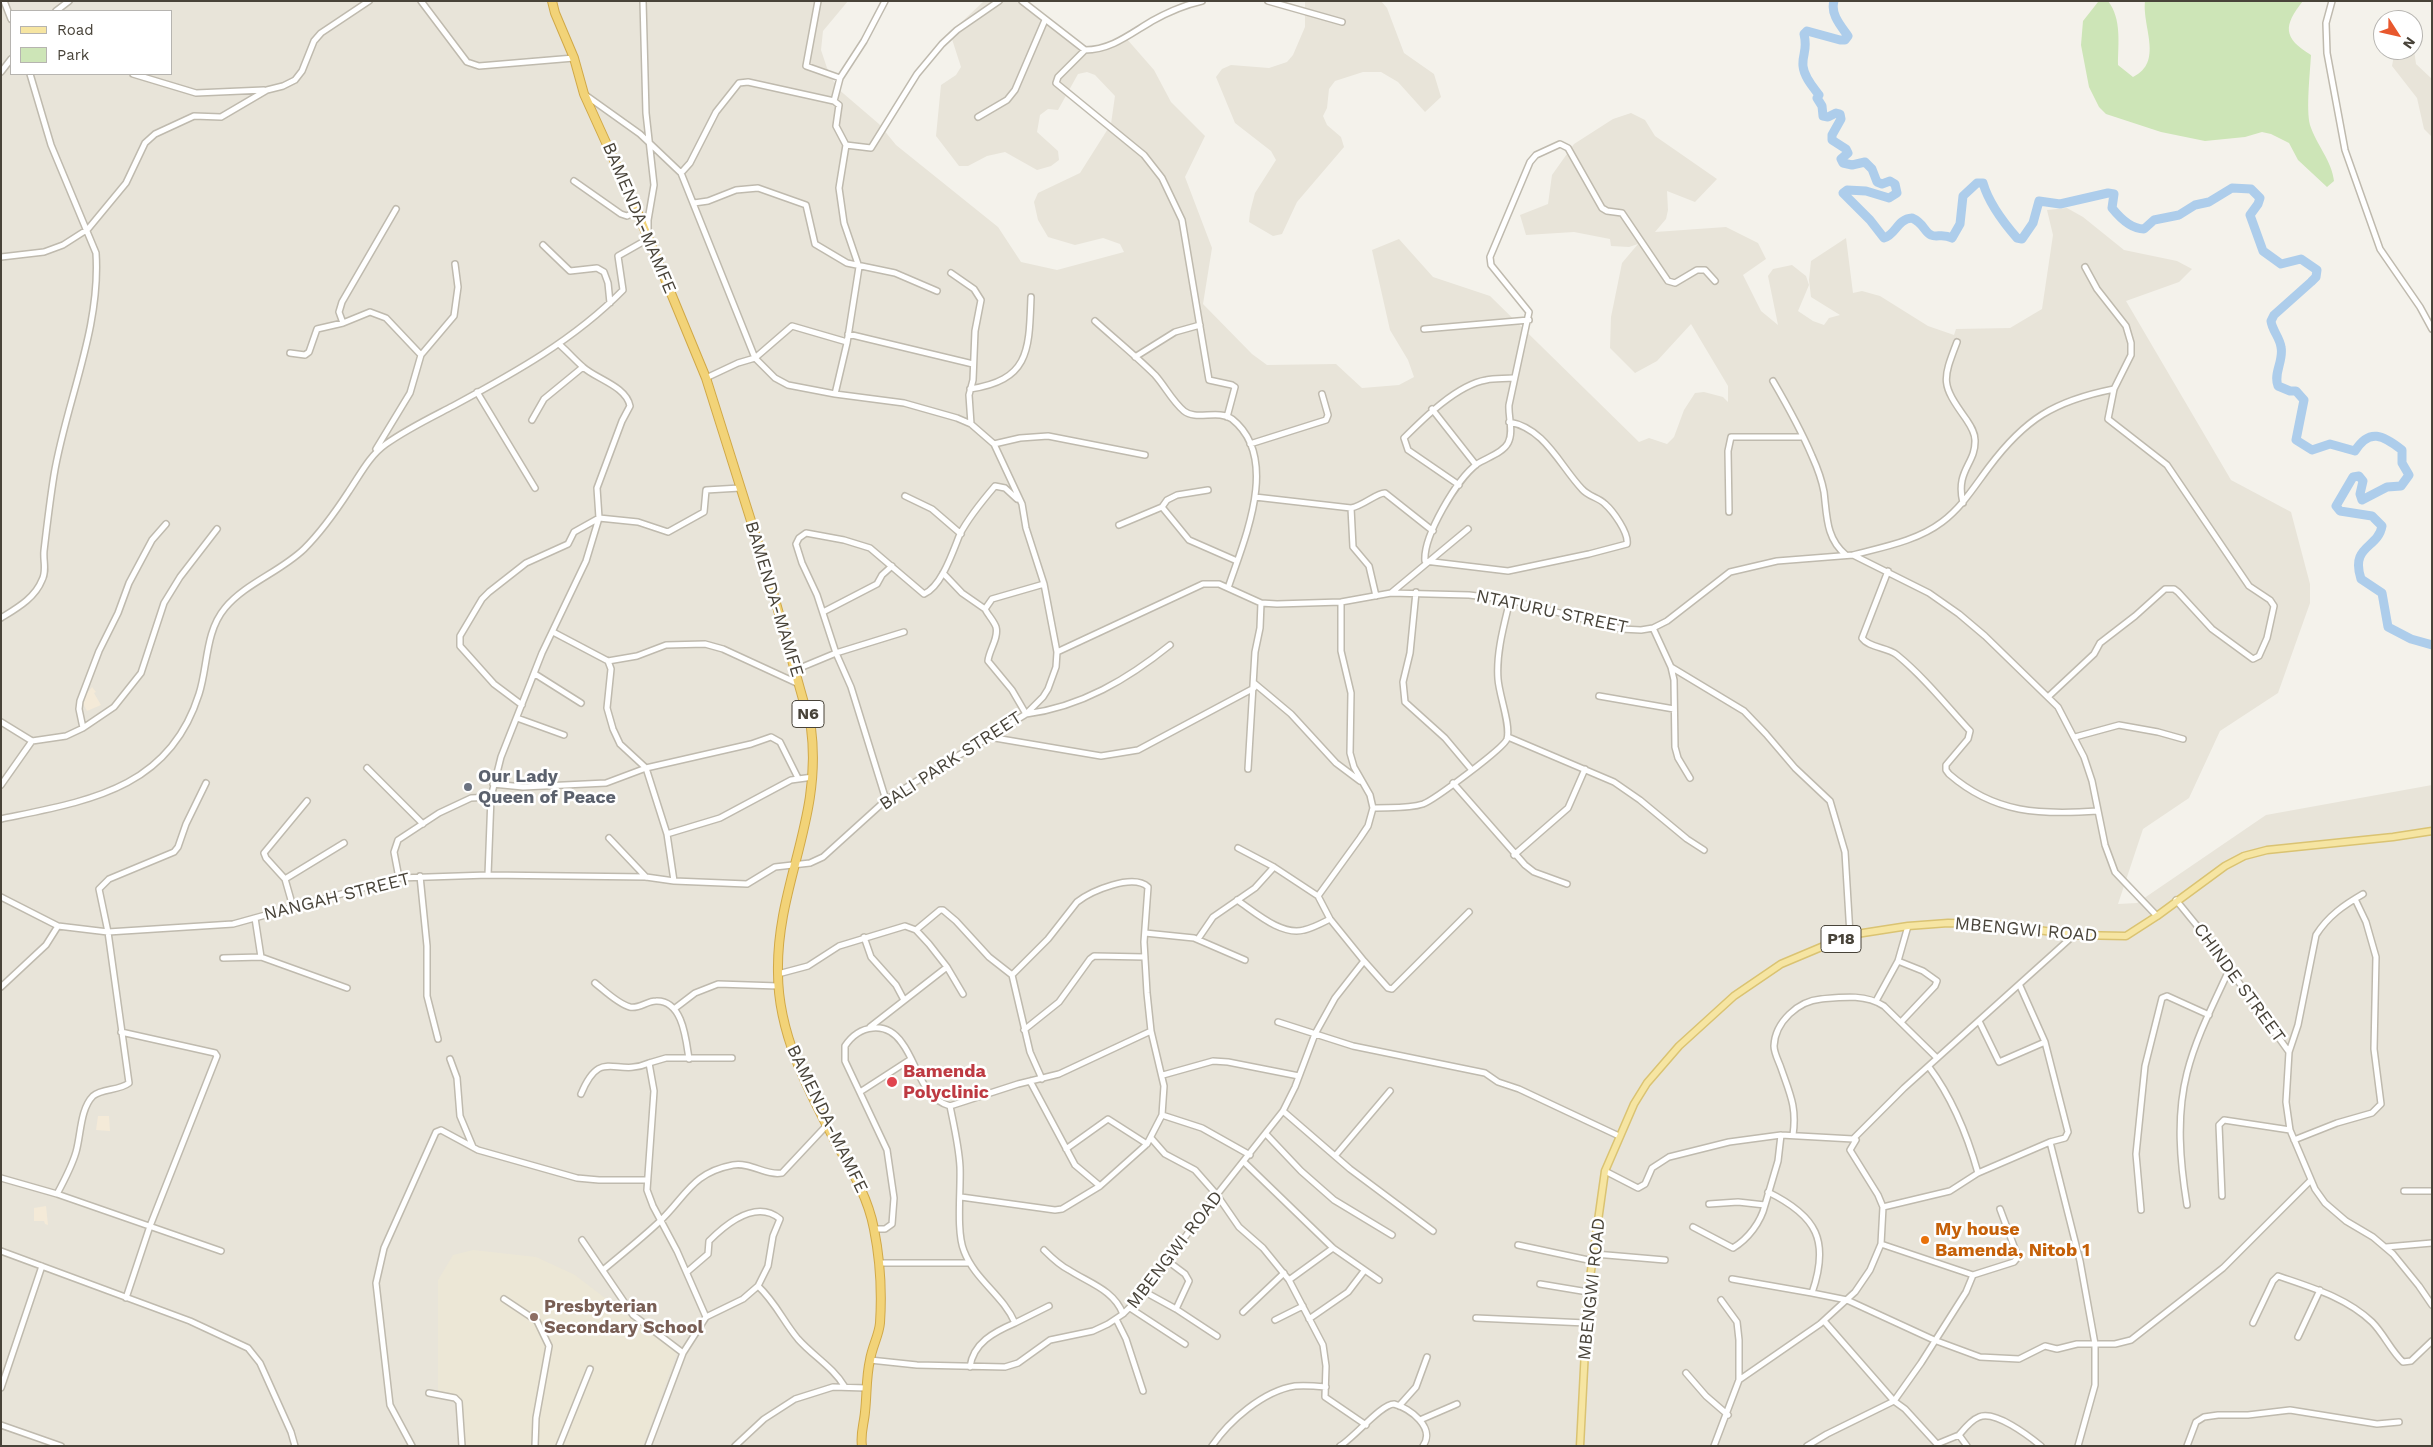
<!DOCTYPE html>
<style>
body{margin:0}
#map{position:relative;width:2433px;height:1447px;overflow:hidden;background:#f4f2eb;font-family:"Work Sans",sans-serif}
canvas{display:block}
.frame{position:absolute;inset:0;border:2px solid #484339;pointer-events:none}
.legend{position:absolute;left:10px;top:10px;width:162px;height:65px;box-sizing:border-box;background:#fff;border:1px solid #b6b4b0;margin:0;padding:6px 9px;list-style:none;font-size:15px;color:#484339}
.legend li{display:flex;align-items:center;gap:10px;height:25px}
.legend b{width:25px;border:1px solid #b6b4b0}
.north{position:absolute;left:2373px;top:10px;width:50px;height:50px;box-sizing:border-box;background:#fff;border:1px solid #b6b4b0;border-radius:50%;rotate:125deg;font-size:14px;font-weight:700;line-height:20px;text-align:center;color:#484339}
.north::after{content:'';display:block;margin:auto;width:18px;height:22px;background:#e8582e;clip-path:polygon(50% 0,100% 100%,50% 72%,0 100%)}
</style>
<div id="map">
<canvas width="2433" height="1447"></canvas>
<div class="frame"></div>
<ul class="legend">
<li><b style="height:6px;background:#f6e5a2"></b>Road</li>
<li><b style="height:14px;background:#cde5b7"></b>Park</li>
</ul>
<div class="north">N</div>
</div>
<script>
const ctx = document.querySelector('canvas').getContext('2d');
ctx.lineJoin = 'round';
function paint(path, color) { ctx.fillStyle = color; ctx.fill(path, 'evenodd'); }
function trace(path, color, width, dash) { ctx.strokeStyle = color; ctx.lineWidth = width; ctx.lineCap = dash ? 'butt' : 'round'; ctx.setLineDash(dash || []); ctx.stroke(path); }
function write(font, color, halo, rows, align = 'center') {
  ctx.font = font + ' "Work Sans",sans-serif'; ctx.lineWidth = 5; ctx.setLineDash([]); ctx.textBaseline = 'middle'; ctx.strokeStyle = halo; ctx.fillStyle = color; for (const [text, x, y, turn = 0] of rows) {
    ctx.save(); ctx.translate(x, y); ctx.rotate((+turn || 0) * Math.PI / 180); ctx.textAlign = isNaN(turn) ? turn : align; if (halo) ctx.strokeText(text, 0, 0); ctx.fillText(text, 0, 0); ctx.restore();
  }
}
paint(new Path2D(`
 M1,1H848L823,31L821,50L827,68L837,88L879,124L896,145L998,227L1021,262L1057,270L1124,252L1120,244L1103,238L1075,245L1048,237L1038,220L1034,202L1038,193L1080,173L1111,124L1115,96L1095,75L1087,72L1078,74L1058,110L1048,109L1040,115L1037,132L1058,151L1059,160L1051,166L1037,170L1005,152L987,156L968,166H959L936,136L941,85L956,75L961,67L950,33L984,1H1022L1085,50L1126,38L1154,70L1171,102L1205,136L1185,177L1212,248L1203,304L1252,354L1267,365L1336,364L1362,388L1399,385L1414,377L1408,360L1390,330L1372,250L1399,239L1433,277L1490,296L1639,442L1649,438L1667,444L1674,437L1684,410L1695,393L1704,392L1723,397L1728,402V386L1691,324L1657,361L1635,373L1610,348L1611,317L1622,263L1638,244L1629,247L1611,246L1610,239L1574,232L1526,235L1520,215L1548,204L1552,175L1574,144L1613,119L1631,113L1645,120L1655,136L1717,179L1695,202L1667,191L1668,210L1666,219L1655,232L1726,227L1758,243L1766,259L1743,275L1761,311L1778,325L1768,276L1773,269L1792,265L1806,276L1809,285L1798,311L1813,321L1824,325L1829,318L1840,315L1811,297L1809,280L1811,261L1846,238L1853,293L1862,291L1880,296L1928,326L1954,335L1956,329L2010,328L2042,309L2053,235L2047,210L2067,208L2083,217L2124,250L2177,261L2192,269L2179,282L2126,301L2231,480L2291,512L2310,584V603L2278,693L2220,731L2189,798L2143,829L2118,904L2137,903L2266,815L2432,785V1446H1ZM11,11H171V74H11Z
 M1305,1H1381L1387,8L1404,53L1434,74L1441,97L1425,112L1398,82L1381,72H1363L1335,81L1329,89L1327,108L1323,116L1327,125L1341,137L1344,147L1297,202L1282,234L1273,236L1249,222L1250,212L1255,193L1276,160L1271,151L1235,123L1216,77L1222,69L1231,65L1269,68L1287,62L1293,55L1305,27Z
 M2413,42L2416,64L2432,79V137L2424,129L2417,98L2392,66L2395,50H2413Z`), '#e8e4d9');
paint(new Path2D(`
 M92,687L96,692L94,693L101,705L87,711L82,702L85,701L83,698Z
 M98,1116H109L110,1131L96,1130Z
 M46,1206L48,1225L45,1224L44,1221H34V1208Z`), '#f4ead8');
paint(new Path2D(`
 M473,1250L536,1257L575,1275L677,1353L643,1446H465L462,1398L438,1394V1280L453,1255Z`), '#ece7d6');
paint(new Path2D(`
 M2108,1C2122,19 2118,44 2118,65L2133,77C2164,62 2142,27 2145,1H2303C2283,26 2283,38 2311,55C2310,73 2306,109 2310,125C2316,144 2332,161 2334,181L2327,187L2298,160L2289,143L2271,134L2262,132L2245,137L2205,141L2161,132L2106,114L2099,107L2089,87L2081,45L2083,21L2098,2Z`), '#cde5b7');
trace(new Path2D(`
 M1834,1C1830,14 1841,26 1848,36L1845,40H1840L1807,31L1804,34C1808,51 1802,53 1803,66C1804,77 1813,87 1819,95L1817,98L1822,106L1823,116L1828,117L1836,113L1840,114L1841,119L1832,135V140L1846,149L1848,153L1841,159L1843,163L1852,165L1865,162L1872,169L1877,182L1882,184L1890,181L1895,184L1897,193L1889,198L1866,191L1847,190L1843,193L1870,220L1884,238C1896,235 1897,219 1912,218C1924,223 1924,232 1931,235C1937,238 1942,233 1952,238L1960,224L1963,196L1977,183H1983C1989,204 2003,222 2017,238L2022,239L2033,223L2039,201L2060,204L2108,193L2114,194L2112,208C2120,218 2131,229 2144,229L2154,220L2179,215L2195,205L2209,202L2232,188L2251,189L2260,198L2258,204L2250,215L2263,251L2281,264L2301,259L2317,270L2316,277L2311,282L2274,315L2271,321C2272,330 2280,338 2281,347C2284,361 2273,373 2278,386L2290,391H2296L2304,400L2296,440L2312,450L2330,444L2355,451C2369,428 2383,435 2402,450V463L2409,475L2401,486L2387,487L2362,500L2360,494L2363,481L2359,476L2353,477L2336,506L2340,511L2372,516L2382,526C2378,549 2350,545 2361,579L2382,593L2388,627L2411,639L2432,645`), '#adcdeb', 9);
const minor = new Path2D(`
 M4,1L11,19
 M421,1L467,62L479,66L574,58
 M818,1L806,66L840,78
 M1022,1L1085,50C1111,50 1130,34 1152,21C1168,12 1184,5 1202,1
 M1268,1L1342,22
 M2332,1L2326,23L2327,53L2345,150L2380,249L2420,307L2432,329
 M56,11L69,1
 M1085,50L1058,77L1056,83L1144,155L1162,178L1182,220L1209,380L1232,385L1235,387L1227,417
 M1,72L11,59
 M133,74L196,93L264,90
 M584,94L640,134L681,173L755,358L792,326L847,342
 M834,101L840,78L864,41L885,1
 M978,117L1007,100L1015,90L1045,20
 M846,145L871,148L917,74L942,44L957,30L999,1
 M681,173L690,163L716,112L739,83L748,82L834,101L839,105L836,126L846,145L839,188L844,223L859,267L847,343L835,394
 M574,181L621,214L627,216L637,211
 M694,203L708,201L736,190L758,188L806,205L815,244L847,263L895,273L937,291
 M543,245L570,271L597,268L604,272L608,283L610,303
 M1,257L44,252L63,245L88,229L126,183L145,143L155,134L194,116L221,117L267,90L283,86L295,80L302,71L314,41L321,33L369,1
 M951,273L974,289L981,300L975,331L973,380L969,395L971,424
 M1095,321C1115,339 1136,356 1155,375C1165,386 1172,401 1184,411C1196,421 1218,409 1232,419C1281,458 1244,540 1228,588
 M343,323L339,312L342,302L396,209
 M1424,329L1529,320
 M848,334L973,364
 M1957,342C1942,381 1941,384 1966,419C1970,425 1975,432 1975,440C1976,464 1955,470 1963,503
 M290,353L305,355L309,352L317,329L343,323L370,312L386,318L421,355
 M1135,357L1175,332L1200,325
 M1773,381C1787,405 1801,430 1812,456C1817,467 1822,481 1824,492C1827,516 1826,539 1846,555
 M970,389C1030,380 1029,350 1031,297
 M477,392L535,488
 M1432,409L1476,465
 M532,420L544,399L583,367
 M1509,422C1545,428 1560,466 1582,489C1589,497 1598,497 1605,504C1613,511 1629,533 1627,544L1589,554L1508,571L1425,561C1423,536 1457,479 1477,464C1486,458 1503,453 1508,443C1514,432 1508,416 1509,405L1529,312L1491,265L1490,257L1530,162L1536,155L1560,144L1568,148L1602,208L1607,211L1622,213L1668,281L1675,283L1697,270H1705L1715,281
 M994,444L1020,438L1048,436L1145,455
 M1250,444L1326,420L1328,415L1322,394
 M376,449L410,393L421,355L454,316L458,287L455,264
 M1459,485L1408,450L1404,438C1424,418 1457,385 1486,380C1495,378 1504,379 1513,378
 M905,496L932,509L961,534
 M1255,497L1351,508C1363,506 1378,492 1385,493L1433,531
 M1162,507L1189,540L1237,561
 M1351,508L1353,547L1369,566L1376,596
 M1729,512L1728,451L1731,437H1802
 M1119,525L1162,507L1167,500L1177,495L1208,490
 M1853,555C1883,547 1917,541 1942,522C1962,507 1974,487 1989,467C2025,419 2054,401 2114,389
 M1888,571L1862,638C1869,648 1887,647 1897,655C1924,677 1946,705 1970,731L1968,739L1946,765V770L1949,774C1995,814 2041,815 2098,811
 M943,573L962,593L985,609
 M1044,584L992,599L985,609C988,615 994,621 996,627C999,638 989,650 988,661L1012,690L1026,714C1081,707 1128,679 1170,645
 M1416,592L1410,653L1403,682L1405,702L1445,738L1471,769
 M1391,593L1468,529
 M823,612L877,584L882,575L892,566
 M1,618C17,608 35,598 42,580C47,571 43,561 44,551C47,525 50,500 54,475C66,402 101,329 96,253L51,145L30,74
 M1653,628L1671,667L1674,680L1675,747L1678,758L1690,778
 M553,632L608,661L637,656L666,645L705,644L723,649L799,684
 M1057,652L1203,584H1219L1261,603L1277,604L1341,602L1391,593L1469,595L1510,600L1621,629L1641,630L1653,628L1667,621L1730,572L1777,561L1853,555L1929,593L1959,614L1985,636L2058,707L2084,757L2092,781L2105,845L2115,872L2157,916
 M608,661L611,669L607,708L613,729L620,744L646,768L667,834L674,881
 M1671,667L1744,711L1766,734L1795,768L1830,801L1845,852L1850,935
 M795,670L836,653L904,632
 M535,674L581,703
 M1254,683L1291,714L1336,763L1360,781
 M1599,696L1674,709
 M2048,697L2094,654L2100,643L2135,616L2165,589H2174L2178,592L2212,629L2253,659L2259,656L2267,638L2274,606L2270,600L2249,586L2167,465L2108,419L2114,389L2131,355V343L2126,326L2097,289L2085,267
 M522,705L494,684L460,646V636L482,599L489,592L526,563L568,544L574,532L599,518L638,522L668,532L704,512L706,490L740,488
 M517,718L564,735
 M1,722L32,741L66,736L83,728L79,709L80,701L99,651L118,613L129,583L152,540L166,524
 M83,728L114,707L141,673L164,603L180,577L217,529
 M989,737L1101,756L1138,750L1254,688
 M1508,737L1614,782L1640,800L1687,839L1704,850
 M2075,737L2119,725L2158,732L2183,739
 M367,768L423,824
 M1248,769L1255,652L1260,628L1261,603
 M1453,783L1525,865L1534,872L1567,884
 M493,784L523,787L606,783L646,768L751,744L771,737L780,742L798,778
 M1,785L32,741
 M886,800L851,687L836,653L817,595L802,563L796,544L799,538L806,533L844,540L870,548L924,594C942,586 953,551 960,534C969,517 983,500 995,486L1005,488L1017,499
 M1373,808C1389,807 1408,809 1423,804C1434,800 1504,748 1507,739C1511,725 1499,695 1498,679C1496,653 1504,625 1510,600
 M1,819C87,801 169,790 199,694C208,666 205,632 225,608C246,583 280,572 304,549C321,532 336,511 349,491C360,475 369,456 386,444C407,429 430,418 453,406C514,373 574,340 623,290L618,256L648,239V220L654,185L646,113L643,1
 M667,834L720,818L791,780L813,777
 M609,838L646,877
 M1238,848L1274,867L1318,896
 M1514,855L1568,808L1585,769
 M488,875L491,797L501,757L542,653L586,561L599,518L597,488L622,421L630,406C626,386 596,379 583,367C575,360 568,352 560,345
 M420,876L427,946V996L438,1039
 M399,878L394,852L398,840L439,813L471,798L491,797
 M285,879L344,843
 M1,897L58,926L108,932L233,924L399,878L488,875L646,877L674,881L747,884L775,867L810,863L823,857L886,800L1026,714L1043,697L1048,689L1056,667L1057,652L1044,584L1026,528L1022,504L994,444L971,424L957,418L904,403L835,394L788,385L775,378L755,358L738,363L706,378
 M1237,900C1255,912 1281,936 1304,930C1313,928 1322,923 1330,919
 M2176,900L2207,938L2289,1052L2286,1102L2290,1130L2315,1189L2325,1203L2346,1221L2373,1237L2393,1254L2419,1286L2432,1305
 M293,907L285,879L266,858L264,853L307,801
 M255,918L261,957
 M916,930L940,910H943L956,921L989,957L1012,975L1030,1052L1042,1079
 M1145,933L1194,938L1245,960
 M864,937L871,957L896,985L904,1000
 M1198,939L1213,917L1255,888L1274,867
 M223,958L261,957L347,988
 M1364,961L1388,988L1392,989L1469,912
 M1898,961L1923,971L1937,981L1935,986L1901,1022
 M778,974L808,966L839,946L905,926L916,930L929,944L947,967L963,994
 M1012,975L1048,939L1077,902C1091,891 1133,873 1148,887L1144,942L1147,993L1151,1031L1164,1086L1162,1115L1147,1144L1108,1119L1066,1149
 M595,983C604,990 618,1004 630,1007C639,1009 647,1001 656,1001C683,1000 686,1040 689,1059
 M2020,986L2045,1042L2068,1132L2065,1138L2050,1142L2080,1261L2095,1344V1385L2078,1446
 M1,987L46,945L58,926
 M1876,1001L1898,961L1908,926
 M674,1009L695,993L718,984L778,986
 M1979,1021L1999,1062L2045,1042
 M1278,1022L1353,1046L1485,1073L1498,1082L1519,1089L1619,1136
 M870,1027L947,967
 M1024,1030L1059,1002L1090,959L1094,956L1145,957
 M121,1032L215,1053L217,1056L150,1226L126,1298
 M2289,1052L2298,1025L2316,935C2328,916 2344,905 2363,894
 M450,1059L457,1078L460,1116L473,1147
 M649,1063L666,1058H732
 M1929,1067C1953,1099 1967,1134 1978,1173
 M1163,1075L1213,1061L1228,1062L1299,1076
 M1030,1081L1075,1165L1100,1186
 M860,1092L911,1059
 M581,1094C601,1046 615,1078 649,1063L654,1091L647,1190L653,1206L677,1251L706,1317L683,1353L648,1446
 M950,1106C954,1126 959,1147 960,1167C961,1190 956,1232 964,1251C975,1280 1003,1295 1015,1323C994,1332 973,1343 970,1367
 M1283,1111L1350,1169L1433,1231
 M1162,1115L1202,1128L1250,1155
 M1266,1134L1301,1171L1334,1200L1392,1235
 M1793,1135C1797,1107 1790,1094 1781,1068C1779,1062 1774,1053 1774,1046C1775,1022 1798,1001 1821,999C1843,997 1865,994 1884,1006L1937,1058
 M1151,1138L1165,1154L1195,1170L1217,1195L1239,1227L1263,1248L1289,1280L1323,1345L1326,1366L1325,1397L1366,1425
 M2294,1140L2337,1123L2372,1113L2381,1104L2374,1049L2376,957L2366,922L2355,899
 M1335,1156L1390,1091
 M1244,1162L1333,1248L1379,1280
 M1605,1171L1638,1188L1645,1184L1652,1168L1669,1157L1729,1142L1781,1135L1853,1139
 M1,1178L57,1194L221,1251
 M2404,1191H2432
 M1768,1192C1817,1216 1830,1241 1812,1293L1847,1300L1934,1340L1980,1357L2019,1359L2045,1346L2057,1349L2077,1344H2115L2131,1340L2223,1268L2311,1180
 M57,1194C64,1181 72,1166 76,1152C81,1135 80,1109 93,1096C102,1088 119,1091 129,1083L108,932L99,889L109,879L174,852L178,847L186,824L206,783
 M2222,1196L2219,1125L2224,1120L2290,1130
 M961,1197L1055,1210L1062,1209L1100,1186L1147,1144
 M1709,1204L1738,1202L1765,1205L1778,1161L1781,1135
 M2187,1205C2180,1162 2176,1116 2187,1073C2196,1037 2214,1003 2229,970
 M1883,1207L1950,1191L1978,1173L2050,1142
 M2141,1210L2136,1154L2145,1066L2162,998L2167,996L2209,1015
 M1693,1227L1733,1248C1748,1239 1761,1222 1765,1205
 M874,1229H885L892,1224L894,1198L887,1150L845,1061V1046C859,1025 886,1020 902,1043C918,1064 921,1098 950,1106L1018,1084L1059,1074L1151,1031
 M582,1240L633,1315L683,1353
 M1518,1245L1593,1261
 M2386,1247L2432,1243
 M1044,1250C1052,1258 1059,1265 1069,1270C1089,1283 1114,1290 1123,1314
 M1,1251L190,1321L248,1348L260,1363L291,1432L295,1446
 M1595,1254L1665,1260
 M1169,1262L1185,1274L1189,1281L1176,1309
 M879,1263H969
 M603,1270C622,1254 641,1239 659,1222C686,1197 691,1173 733,1165C751,1162 766,1176 782,1173L827,1125
 M687,1272L708,1254L709,1241C726,1224 756,1199 780,1219L773,1236L768,1266L758,1286L743,1299L706,1317
 M1973,1275L2014,1262L2018,1257L2000,1209
 M1732,1279L1812,1293
 M1289,1280L1333,1248
 M1540,1284L1588,1292
 M758,1286C776,1303 783,1321 798,1339C813,1356 833,1367 845,1387
 M1145,1292L1176,1309L1217,1336
 M504,1299L537,1321L549,1346L536,1418L535,1446
 M1721,1300L1737,1322L1739,1340V1380
 M1130,1308L1185,1344
 M1243,1312L1284,1273
 M1476,1318L1586,1323
 M1116,1319L1126,1339L1143,1391
 M1309,1319L1348,1292L1364,1271
 M1275,1320L1303,1306
 M1824,1321L1894,1401L1921,1363L1966,1292L1973,1275L1881,1244
 M1015,1323L1049,1306
 M2253,1323L2273,1281L2278,1276L2281,1277C2313,1288 2347,1298 2372,1322C2384,1334 2391,1351 2403,1362L2411,1361L2432,1341
 M2298,1337L2320,1290
 M870,1360L917,1365L1005,1367L1018,1363L1050,1340L1093,1331L1108,1324L1123,1314L1145,1292L1204,1211L1283,1111L1295,1087L1315,1034L1335,998L1364,961L1330,919L1318,896L1360,838L1368,826L1373,808L1370,795L1354,767L1350,753L1351,693L1341,651V602
 M1686,1373L1706,1396L1728,1415
 M1,1388L42,1266
 M429,1393L455,1398L459,1402L462,1446
 M1399,1406L1416,1387L1427,1357
 M1420,1420L1457,1404
 M1,1425L61,1446
 M1959,1435C1964,1429 1971,1420 1979,1417C1995,1410 2029,1436 2041,1446
 M412,1446L390,1405L376,1283L384,1248L436,1132L441,1130L478,1150L577,1178L599,1180H647
 M559,1446L590,1369
 M735,1446L764,1419L795,1399L833,1387L866,1388
 M1212,1446C1229,1421 1263,1391 1295,1386C1305,1385 1316,1386 1326,1387
 M1340,1446C1355,1437 1381,1404 1394,1404C1410,1408 1436,1428 1423,1446
 M1714,1446L1739,1380L1820,1324L1855,1292L1870,1270L1881,1244L1883,1207L1878,1195L1850,1150L1856,1140L1853,1139L1904,1088L2074,935
 M1807,1446L1827,1434L1894,1401L1905,1409L1937,1444L1959,1435L1967,1446
 M2187,1446L2196,1422L2204,1417L2218,1415H2248L2290,1410L2377,1424L2399,1422`);
const major = new Path2D(`
 M1580,1446L1588,1292L1605,1171L1634,1104L1647,1083L1679,1046L1734,996L1781,964L1850,935L1908,926L1948,923L1995,924L2074,935L2126,936L2157,916L2225,866L2244,856L2267,850L2393,837L2432,831`);
const highway = new Path2D(`
 M552,1L555,13L574,58L584,94L637,211L706,378L769,578L811,728C823,818 776,886 778,973C778,1034 808,1090 836,1143C852,1171 868,1197 874,1229C880,1259 882,1293 880,1323C879,1335 872,1347 870,1360C866,1377 867,1395 865,1412C864,1424 860,1434 862,1446`);
trace(minor, '#bfbaae', 8);
trace(major, '#dac372', 9);
trace(highway, '#d1a948', 10);
trace(minor, '#fff', 5);
trace(major, '#f6e5a2', 6);
trace(highway, '#f2d378', 8);
for (const [x, y, r, color] of [
 [468,787,5,"#6b7280"],
 [892,1082,6,"#e0444e"],
 [1925,1240,5,"#e8710a"],
 [534,1317,5,"#8d6e63"]
]) { const dot = new Path2D(); dot.arc(x, y, r, 0, 2 * Math.PI); ctx.fillStyle = color; ctx.fill(dot); trace(dot, '#fff', 2); }
for (const [x, y, w] of [
 [808,714,32],
 [1841,939,40]
]) { const box = new Path2D(); box.roundRect(x - w / 2, y - 13.5, w, 27, 4); ctx.fillStyle = '#fff'; ctx.fill(box); trace(box, '#484339', 1); }
write('bold 16px', '#484339', null, [
 ["N6",808,714],
 ["P18",1841,939]
]);
write('18px', '#484339', '#fff', [
 ["BAMENDA-MAMFE",639,218,67],
 ["BAMENDA-MAMFE",774,599,73],
 ["NTATURU STREET",1552,612,12],
 ["BALI PARK STREET",951,761,-33],
 ["NANGAH STREET",337,897,-14],
 ["MBENGWI ROAD",2026,930,5],
 ["CHINDE STREET",2239,983,54],
 ["BAMENDA-MAMFE",827,1119,64],
 ["MBENGWI ROAD",1175,1250,-52],
 ["MBENGWI ROAD",1592,1289,-84]
]);
write('bold 18px', '#5b616d', '#fff', [
 ["Our Lady",478,777],
 ["Queen of Peace",478,798]
], 'left');
write('bold 18px', '#be3a42', '#fff', [
 ["Bamenda",903,1072],
 ["Polyclinic",903,1093]
], 'left');
write('bold 18px', '#c56008', '#fff', [
 ["My house",1935,1230],
 ["Bamenda, Nitob 1",1935,1251]
], 'left');
write('bold 18px', '#785e54', '#fff', [
 ["Presbyterian",544,1307],
 ["Secondary School",544,1328]
], 'left');
</script>
